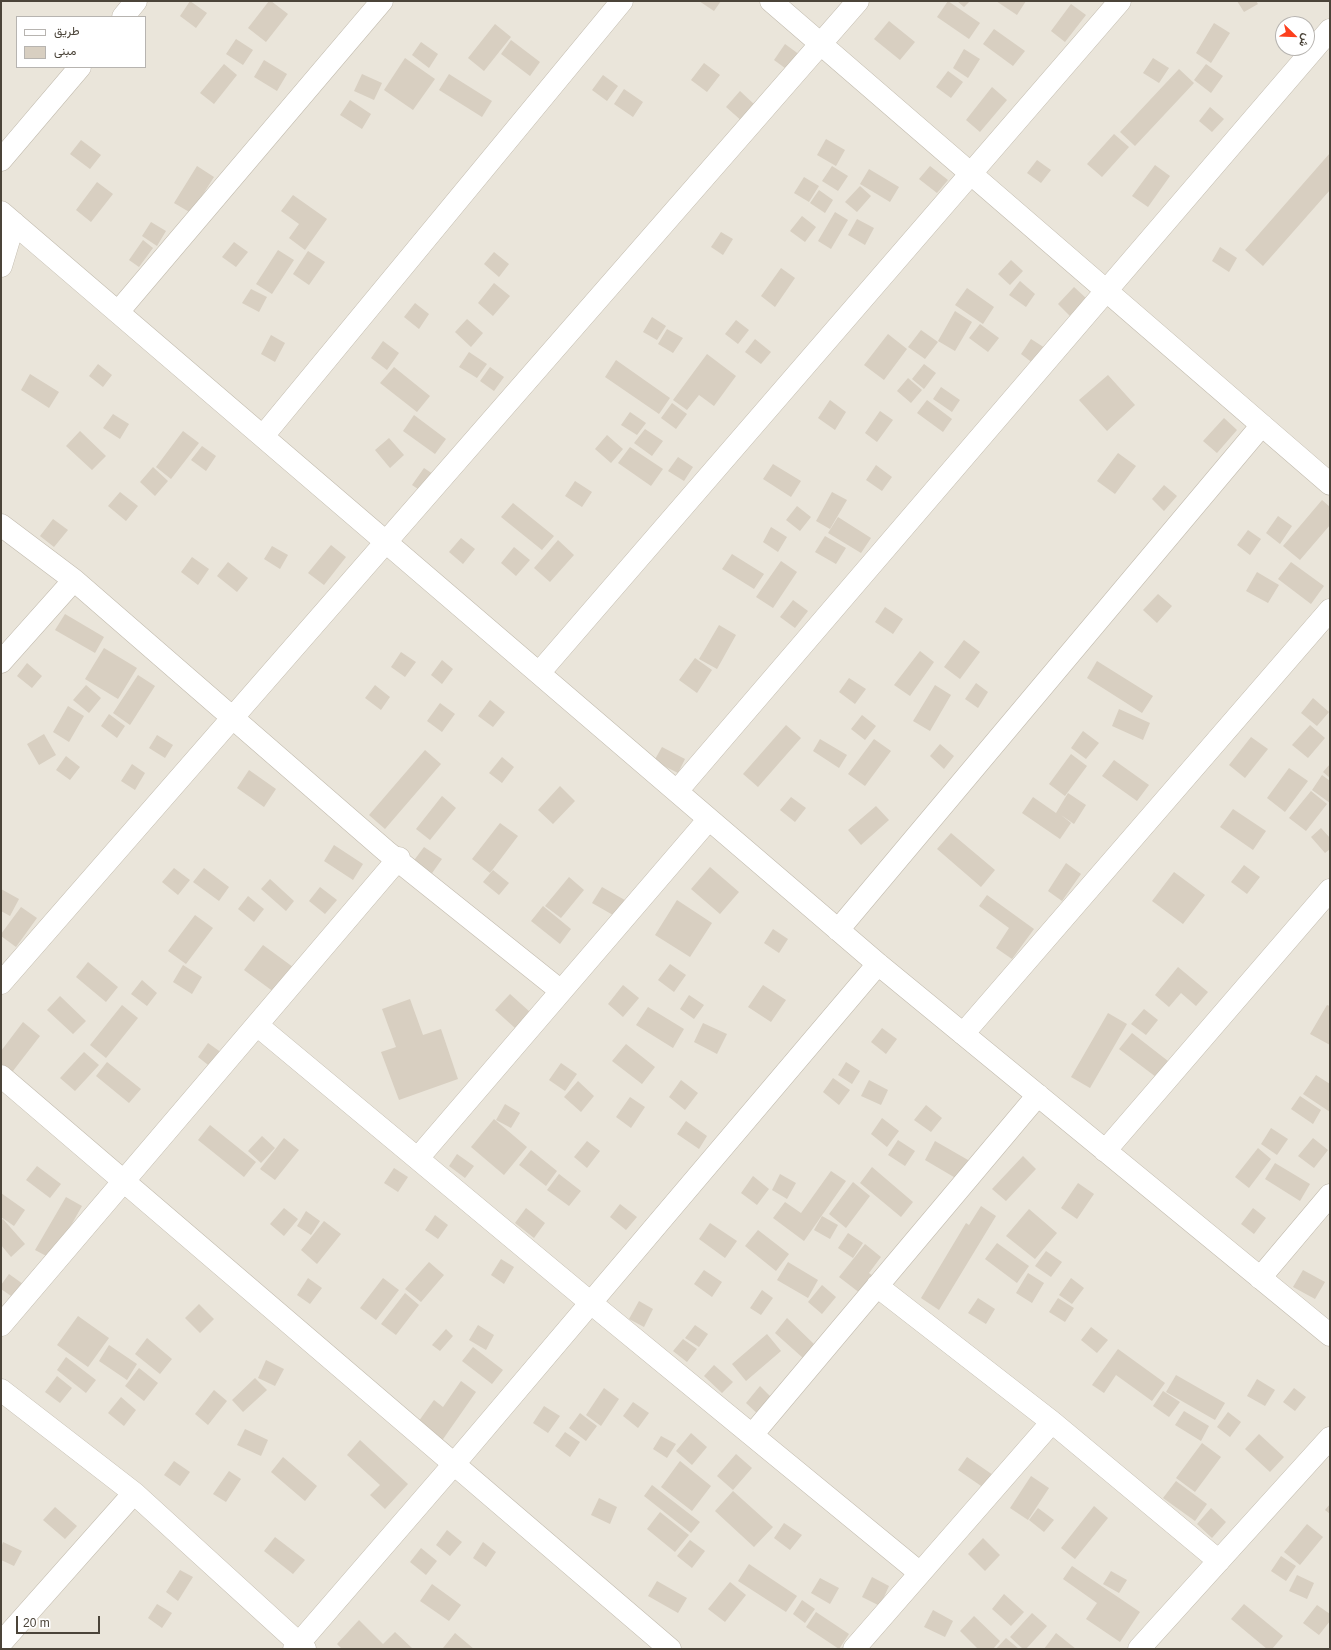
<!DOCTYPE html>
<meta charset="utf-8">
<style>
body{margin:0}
#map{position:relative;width:1331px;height:1650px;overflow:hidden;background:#f6f3ec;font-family:Helvetica,Vazirmatn,sans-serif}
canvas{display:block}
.frame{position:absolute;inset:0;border:2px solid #4b4439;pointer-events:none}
.legend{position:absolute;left:16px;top:16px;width:130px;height:52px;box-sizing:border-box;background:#fff;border:1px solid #b7b4b0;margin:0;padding:5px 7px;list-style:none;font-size:12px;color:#4b4439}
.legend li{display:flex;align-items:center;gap:8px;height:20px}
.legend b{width:20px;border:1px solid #b7b4b0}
.north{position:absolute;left:1275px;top:16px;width:40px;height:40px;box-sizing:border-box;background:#fff;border:1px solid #b7b4b0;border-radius:50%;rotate:113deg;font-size:11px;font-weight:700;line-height:16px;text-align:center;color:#4b4439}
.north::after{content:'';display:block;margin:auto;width:14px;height:18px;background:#fc3f1d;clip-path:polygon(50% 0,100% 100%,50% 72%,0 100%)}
.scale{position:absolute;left:16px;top:1616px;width:84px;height:18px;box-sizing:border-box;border:2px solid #4b4439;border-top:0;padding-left:5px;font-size:12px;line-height:14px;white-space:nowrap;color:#4b4439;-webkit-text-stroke:3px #fff;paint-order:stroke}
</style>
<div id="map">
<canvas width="1331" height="1650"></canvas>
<div class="frame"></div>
<ul class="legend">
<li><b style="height:5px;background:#fff"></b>طريق</li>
<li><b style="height:11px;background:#d8cfc1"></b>مبنى</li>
</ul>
<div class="north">ش</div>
<div class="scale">20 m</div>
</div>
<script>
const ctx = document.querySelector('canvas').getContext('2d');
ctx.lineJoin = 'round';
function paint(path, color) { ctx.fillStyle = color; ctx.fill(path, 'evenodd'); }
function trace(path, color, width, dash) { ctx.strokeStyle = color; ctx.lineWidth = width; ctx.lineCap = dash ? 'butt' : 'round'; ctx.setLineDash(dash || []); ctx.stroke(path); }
paint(new Path2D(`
 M1,1H1330V1649H1ZM17,17H145V67H17ZM1283,24H1307V48H1283Z`), '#eae5da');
paint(new Path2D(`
 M190,1L207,13L196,28L180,16Z
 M269,1H271L288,14L266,42L248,28Z
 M699,1H721L714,11Z
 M948,1L980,23L969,39L937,17Z
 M957,1H970L964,7Z
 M996,1H1026L1017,15Z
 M1237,1H1256L1258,4L1244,12Z
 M1071,4L1086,15L1065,42L1051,31Z
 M889,21L915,42L900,60L874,39Z
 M1214,23L1230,33L1211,63L1196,53Z
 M495,24L511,37L484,71L468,58Z
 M994,29L1025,51L1013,66L983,44Z
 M236,39L253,50L243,65L226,54Z
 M511,40L540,62L530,76L501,54Z
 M421,42L438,54L429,68L412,55Z
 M785,44L800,55L789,71L774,60Z
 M1290,48H1299L1296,52Z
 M964,49L980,59L968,78L953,68Z
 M405,58L435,79L413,110L384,90Z
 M1153,58L1169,68L1159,83L1143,73Z
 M264,60L287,74L277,91L254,77Z
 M704,63L720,75L707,92L691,80Z
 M224,64L237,75L214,104L200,93Z
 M1206,64L1223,76L1211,93L1194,80Z
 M1179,69L1194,83L1135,146L1120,132Z
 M948,71L963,82L951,98L936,87Z
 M362,74L382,83L374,100L354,91Z
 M449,74L492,101L482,117L439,90Z
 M603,75L618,86L607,101L592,90Z
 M992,87L1007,100L980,132L966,120Z
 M624,89L643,102L633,117L614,104Z
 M740,91L756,106L743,122L726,107Z
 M350,100L371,114L362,129L340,115Z
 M1210,107L1224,119L1212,132L1199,121Z
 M1114,134L1129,147L1102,177L1087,164Z
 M826,139L845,150L836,166L817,155Z
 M81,140L101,155L90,169L70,154Z
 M1330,153V190L1263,266L1245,250Z
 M1037,160L1051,170L1041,183L1027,173Z
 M1155,165L1170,176L1148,207L1132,196Z
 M197,166L214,177L191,213L174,203Z
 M832,166L848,176L838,191L822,181Z
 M930,166L948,180L937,193L919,179Z
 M869,169L899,187L890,202L860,184Z
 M804,177L819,186L809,202L794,193Z
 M97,182L113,194L91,222L76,210Z
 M860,186L871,196L857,212L845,202Z
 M819,190L833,200L825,213L810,203Z
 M293,195L327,219L305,250L289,238L299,224L281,211Z
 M835,212L848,220L831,249L818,241Z
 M802,216L816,227L805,242L790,231Z
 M857,219L874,228L865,245L848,235Z
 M151,222L166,231L157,246L142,236Z
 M721,232L733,239L723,255L711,247Z
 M143,240L153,248L139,267L129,260Z
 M234,242L248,252L236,267L222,257Z
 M1220,247L1237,258L1229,272L1212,261Z
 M278,250L294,260L272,294L256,284Z
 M308,251L325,262L309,285L293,274Z
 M494,252L509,264L499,277L484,264Z
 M1011,260L1023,271L1010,285L998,274Z
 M781,268L795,278L775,307L761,296Z
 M1020,281L1035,294L1026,307L1009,295Z
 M494,283L510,296L493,316L478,303Z
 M1074,287L1087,299L1071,317L1058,304Z
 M967,288L994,307L983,324L955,305Z
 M251,289L267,297L259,312L242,303Z
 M415,303L429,314L419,329L404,317Z
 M955,311L972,322L955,351L938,341Z
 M652,317L666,326L657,340L643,332Z
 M467,319L483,333L471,347L455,332Z
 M736,320L749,330L738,344L725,334Z
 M980,324L999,338L988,352L969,338Z
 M667,329L683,338L673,353L658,344Z
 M921,330L938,342L925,359L908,347Z
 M888,334L907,349L884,380L864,365Z
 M271,335L285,343L275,362L261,354Z
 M755,339L771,352L761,364L745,352Z
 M1031,339L1045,348L1034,364L1021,354Z
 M383,341L399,353L387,370L371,358Z
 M469,352L487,364L477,378L459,367Z
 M707,354L736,376L714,406L699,395L687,410L673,400Z
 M616,360L670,398L659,414L605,377Z
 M98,364L112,375L103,387L89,376Z
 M924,364L936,373L924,389L912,379Z
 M394,367L430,396L417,412L380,383Z
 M490,367L504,377L494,391L480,381Z
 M30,374L59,392L49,408L21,390Z
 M1108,375L1135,405L1107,431L1079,400Z
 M908,378L922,390L911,403L897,391Z
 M941,387L960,400L952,412L933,399Z
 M830,400L846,412L835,430L818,418Z
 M927,400L952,419L943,432L917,413Z
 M672,403L687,414L676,429L661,418Z
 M880,411L893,420L877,442L865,433Z
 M630,412L646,423L637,435L621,425Z
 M113,414L129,424L120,439L103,428Z
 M414,415L446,439L435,454L403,431Z
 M1224,418L1237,430L1217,453L1203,441Z
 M645,429L663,441L652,456L634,443Z
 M80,431L106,456L92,470L66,446Z
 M183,431L199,443L171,479L156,467Z
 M607,435L623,449L611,463L595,449Z
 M389,438L404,455L390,468L375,450Z
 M202,446L216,456L206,471L191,460Z
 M630,447L663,469L651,486L618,463Z
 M1118,453L1136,466L1115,494L1097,481Z
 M678,457L693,467L684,481L668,471Z
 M773,464L801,481L791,497L763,479Z
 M876,465L892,477L882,491L866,480Z
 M153,467L168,481L155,496L140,482Z
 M424,468L439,478L427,495L412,485Z
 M575,481L592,492L582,507L565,496Z
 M1164,485L1177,496L1164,511L1152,499Z
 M120,492L138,506L126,521L108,506Z
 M832,492L847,500L830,529L816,521Z
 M1322,500L1330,507V525L1300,560L1283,546Z
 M513,503L554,536L542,550L501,517Z
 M797,506L811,517L800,531L786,520Z
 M1278,516L1292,526L1280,544L1266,533Z
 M838,517L871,538L861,553L828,533Z
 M53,519L68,530L54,547L40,536Z
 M771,527L787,537L778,552L763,542Z
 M1248,530L1261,539L1250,555L1237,545Z
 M825,536L846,548L836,564L815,552Z
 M461,538L475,549L463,564L449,552Z
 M558,540L574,555L550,582L534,568Z
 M331,545L346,557L324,585L308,573Z
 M272,546L288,555L280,569L264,559Z
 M514,547L530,560L516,576L501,563Z
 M732,554L764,574L754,589L722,569Z
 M192,557L209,569L198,585L181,572Z
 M781,561L797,572L773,608L756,597Z
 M228,562L248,578L237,592L217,576Z
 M1291,562L1324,586L1311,604L1278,579Z
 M1257,572L1279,585L1268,603L1246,591Z
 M1158,594L1172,606L1157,623L1143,610Z
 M793,600L808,611L795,628L780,617Z
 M885,607L903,619L893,634L875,622Z
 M65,614L104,637L95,653L55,630Z
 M719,625L736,635L717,669L699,659Z
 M964,640L980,652L960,679L944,667Z
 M104,648L137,668L118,699L85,679Z
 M920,651L934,662L910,696L894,685Z
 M401,652L416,662L405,677L391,667Z
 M695,658L712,670L697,693L679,680Z
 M442,660L453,669L442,684L431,675Z
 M1097,661L1153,696L1142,713L1087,678Z
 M27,663L42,676L32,688L17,676Z
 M138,675L155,686L130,725L113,713Z
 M849,678L866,689L855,704L839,692Z
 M976,683L988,692L978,708L965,699Z
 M86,685L101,698L89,713L73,700Z
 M375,685L390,697L381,710L365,698Z
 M935,685L951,695L930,731L913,721Z
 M1313,698L1329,712L1317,726L1301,713Z
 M490,700L505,712L493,727L478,716Z
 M440,703L455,714L442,732L427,721Z
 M68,706L84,716L69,742L53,732Z
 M1119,709L1150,723L1143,740L1112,726Z
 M109,714L125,726L117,738L101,726Z
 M862,715L876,726L865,740L851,729Z
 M786,725L801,738L758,787L743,774Z
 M1310,725L1325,738L1308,758L1292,745Z
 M1083,731L1099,743L1086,759L1071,748Z
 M44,734L56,755L39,765L27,744Z
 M157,735L173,745L165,758L149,748Z
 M1251,737L1268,749L1245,778L1229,765Z
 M820,739L847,755L839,768L813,751Z
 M874,739L891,751L865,786L848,774Z
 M940,744L954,756L944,769L930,756Z
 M662,747L685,759L678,773L654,761Z
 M425,750L441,764L385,829L369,815Z
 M1071,754L1087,766L1065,796L1049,784Z
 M66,756L80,767L70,780L56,770Z
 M502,757L514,767L502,783L489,773Z
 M1114,760L1149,785L1137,801L1102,776Z
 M132,764L145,773L135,790L121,781Z
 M1330,764V778L1323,772Z
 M1289,768L1308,781L1285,812L1267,798Z
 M249,770L276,789L264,807L237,788Z
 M1322,775L1330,781V803L1312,790Z
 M560,786L575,801L553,824L538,810Z
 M1311,791L1327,804L1306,831L1289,818Z
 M1068,793L1086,805L1074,824L1061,815L1071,823L1060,839L1022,813L1033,797L1056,813Z
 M442,796L456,808L430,840L416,829Z
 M791,797L806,808L795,822L780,810Z
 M876,806L889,820L861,845L848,830Z
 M1233,809L1266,831L1253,850L1220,827Z
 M500,823L518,836L490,873L472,859Z
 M1321,828L1330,838V849L1325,853L1311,837Z
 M951,833L995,870L981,887L937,849Z
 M334,845L363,864L353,880L324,861Z
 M424,847L442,859L430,876L412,863Z
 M1066,863L1081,874L1062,901L1048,891Z
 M1244,865L1260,877L1247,894L1231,882Z
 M710,867L739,892L720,914L691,889Z
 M174,868L190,880L178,895L162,882Z
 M204,868L229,887L219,901L193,882Z
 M493,870L509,883L499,895L483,882Z
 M1174,872L1205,895L1183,924L1152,901Z
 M569,877L584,890L561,918L545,906Z
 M270,879L294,901L286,911L261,889Z
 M320,887L337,900L325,914L309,901Z
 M602,887L630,903L620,919L592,903Z
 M1,889L19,899L10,916L1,911Z
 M987,895L1034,929L1012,959L996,948L1009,928L979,906Z
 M248,896L264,909L254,922L238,909Z
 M677,900L712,923L690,957L655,935Z
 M543,906L571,929L560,944L531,921Z
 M21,907L37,918L16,947L1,936V934Z
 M195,915L213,928L186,964L168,951Z
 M773,929L788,939L779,953L764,943Z
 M263,945L297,970L278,995L244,970Z
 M88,962L118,987L106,1002L76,977Z
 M670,964L686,975L674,992L658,980Z
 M183,965L202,977L192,994L173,982Z
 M1178,967L1208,992L1196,1006L1181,993L1169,1007L1155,995Z
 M142,980L157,993L147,1006L131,994Z
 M623,985L639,998L623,1017L608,1004Z
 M763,985L786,1000L771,1022L748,1007Z
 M510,994L530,1012L515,1028L495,1010Z
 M689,995L704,1005L694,1019L680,1009Z
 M60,996L86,1021L73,1034L47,1010Z
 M410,999L423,1035L441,1029L458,1079L399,1100L381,1052L396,1047L382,1009Z
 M122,1005L138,1018L106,1058L90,1045Z
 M1327,1005L1330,1006V1045L1310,1034Z
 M648,1007L684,1029L673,1048L636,1025Z
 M1144,1009L1158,1020L1146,1035L1131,1024Z
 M1108,1013L1127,1024L1090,1088L1071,1077Z
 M23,1022L40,1036L6,1080L1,1076V1051Z
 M703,1023L727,1034L717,1054L694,1042Z
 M882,1028L897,1039L886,1054L871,1042Z
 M1132,1033L1168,1061L1156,1077L1119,1049Z
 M208,1043L222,1053L212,1068L198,1057Z
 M626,1044L655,1067L642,1084L612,1061Z
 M84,1052L99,1065L75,1091L60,1078Z
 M107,1062L141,1089L129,1103L96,1076Z
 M846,1062L860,1071L852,1084L838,1075Z
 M561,1063L577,1074L565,1091L549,1080Z
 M1316,1075L1330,1084V1112L1303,1094Z
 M833,1078L850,1090L839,1105L823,1092Z
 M681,1080L698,1093L685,1110L669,1097Z
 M869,1080L888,1090L881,1105L861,1096Z
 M578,1081L594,1096L581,1112L564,1097Z
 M1300,1096L1321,1110L1313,1124L1291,1109Z
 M630,1097L645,1107L631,1128L616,1117Z
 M505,1104L520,1113L511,1128L496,1120Z
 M926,1105L942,1118L931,1132L914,1120Z
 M882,1118L899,1131L887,1147L871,1134Z
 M494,1119L527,1147L504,1175L471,1147Z
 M686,1121L707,1136L699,1149L677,1134Z
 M210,1125L256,1162L244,1177L198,1140Z
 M1271,1128L1288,1139L1277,1155L1261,1144Z
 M262,1136L275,1148L261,1163L248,1151Z
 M284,1138L299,1150L275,1180L260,1169Z
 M1313,1138L1328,1150L1314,1168L1298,1156Z
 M898,1140L915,1151L905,1166L888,1155Z
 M587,1141L600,1151L587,1168L574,1157Z
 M935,1141L975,1164L964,1183L925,1160Z
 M1258,1148L1271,1159L1249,1188L1235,1177Z
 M531,1150L557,1171L546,1186L519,1165Z
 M457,1154L474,1166L465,1178L449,1166Z
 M1023,1156L1036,1169L1006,1201L992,1189Z
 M1275,1163L1310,1184L1300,1201L1265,1179Z
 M37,1166L61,1184L50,1198L26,1180Z
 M872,1167L913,1202L901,1217L860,1183Z
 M394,1168L408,1177L398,1192L384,1183Z
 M831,1171L846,1181L804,1241L773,1218L785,1202L801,1213Z
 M559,1174L581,1191L569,1206L547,1190Z
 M780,1174L796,1183L787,1199L772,1190Z
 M753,1176L769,1189L757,1205L741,1193Z
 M853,1182L870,1196L846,1228L829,1214Z
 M1078,1183L1094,1194L1077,1219L1061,1208Z
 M1,1193L25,1210L14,1226L1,1217Z
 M66,1197L82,1206L52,1259L35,1250Z
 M620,1204L637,1217L626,1230L610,1217Z
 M981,1206L996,1216L939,1310L921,1298L966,1223L969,1225Z
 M284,1208L298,1219L284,1236L270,1224Z
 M526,1208L545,1223L534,1238L515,1223Z
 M1253,1208L1266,1218L1254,1234L1241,1224Z
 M1029,1209L1057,1233L1035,1259L1006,1236Z
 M306,1211L320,1221L311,1235L297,1226Z
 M435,1215L448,1225L438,1239L425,1230Z
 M822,1216L838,1225L830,1239L814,1230Z
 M3,1219L25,1244L11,1257L1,1245V1221Z
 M324,1221L341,1234L317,1264L301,1250Z
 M710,1223L737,1241L725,1258L699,1239Z
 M758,1230L789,1254L776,1271L745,1246Z
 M848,1233L863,1243L853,1258L838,1248Z
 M997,1243L1029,1266L1017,1283L985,1259Z
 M865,1244L881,1257L869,1273L882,1283L869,1300L839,1277Z
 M1046,1251L1062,1262L1051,1277L1035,1266Z
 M501,1259L514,1267L504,1284L491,1275Z
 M429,1262L444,1275L421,1302L405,1289Z
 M788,1262L818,1280L808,1298L777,1280Z
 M704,1270L722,1282L712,1297L694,1284Z
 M1303,1270L1325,1282L1315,1299L1293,1287Z
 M1028,1273L1044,1283L1032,1303L1016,1293Z
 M9,1274L23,1284L14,1298L1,1289V1285Z
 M308,1278L322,1288L310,1304L297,1295Z
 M383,1278L399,1290L376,1320L360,1308Z
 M1071,1278L1084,1288L1072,1304L1059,1295Z
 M822,1285L836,1297L822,1314L808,1302Z
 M762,1290L773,1298L761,1315L750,1308Z
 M405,1293L419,1305L396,1335L381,1324Z
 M978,1298L995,1309L986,1324L968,1313Z
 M1058,1298L1074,1308L1065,1322L1049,1312Z
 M639,1301L653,1309L644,1327L629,1319Z
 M199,1304L214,1319L200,1333L185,1318Z
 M78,1316L109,1338L88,1367L57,1345Z
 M787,1318L815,1345L803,1358L775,1333Z
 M478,1325L494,1335L486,1350L469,1340Z
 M695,1325L708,1334L699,1347L685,1338Z
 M1091,1327L1108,1340L1097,1353L1081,1340Z
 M446,1329L453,1336L440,1351L432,1345Z
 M767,1334L781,1351L746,1381L732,1364Z
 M147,1338L172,1359L160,1374L135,1354Z
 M683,1339L697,1349L687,1362L673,1351Z
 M109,1345L137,1364L127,1380L99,1361Z
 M473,1347L503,1370L492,1384L462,1361Z
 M1118,1349L1165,1383L1152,1401L1116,1375L1104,1393L1092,1385Z
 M66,1357L96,1380L86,1393L57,1370Z
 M266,1360L284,1369L275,1386L258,1378Z
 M714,1365L733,1382L722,1393L704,1376Z
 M139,1368L158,1383L144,1401L125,1386Z
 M1176,1375L1225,1403L1215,1420L1166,1392Z
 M57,1376L72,1388L60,1403L45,1392Z
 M255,1378L267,1390L243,1412L232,1400Z
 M1257,1379L1275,1390L1265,1406L1247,1396Z
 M461,1381L476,1392L441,1442L416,1425L434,1400L443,1407Z
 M760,1386L773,1399L759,1415L746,1403Z
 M604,1388L619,1399L601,1426L586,1415Z
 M1294,1388L1306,1397L1295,1411L1283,1402Z
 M214,1390L227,1401L208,1425L195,1414Z
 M1163,1391L1180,1402L1169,1417L1153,1406Z
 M121,1397L136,1410L124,1426L108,1413Z
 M633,1402L649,1413L638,1428L623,1416Z
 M544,1406L560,1416L548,1433L533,1423Z
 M1184,1411L1209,1426L1201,1441L1175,1425Z
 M1228,1412L1241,1422L1230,1437L1217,1427Z
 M580,1413L597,1426L586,1441L569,1428Z
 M245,1429L268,1440L261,1456L237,1445Z
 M565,1432L580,1442L570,1457L555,1446Z
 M691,1433L707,1447L692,1465L676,1451Z
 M1259,1434L1284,1457L1270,1472L1245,1449Z
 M661,1436L676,1444L667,1458L653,1449Z
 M360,1440L408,1484L385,1509L370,1495L380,1485L347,1455Z
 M1202,1443L1221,1457L1195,1492L1176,1478Z
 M736,1454L752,1468L733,1490L717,1476Z
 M283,1457L317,1486L305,1501L271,1472Z
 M967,1457L993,1475L984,1488L958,1470Z
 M174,1461L190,1472L180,1486L164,1475Z
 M680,1461L711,1486L692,1511L661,1487Z
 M229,1471L241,1479L226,1502L213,1494Z
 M1031,1476L1049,1488L1028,1520L1010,1508Z
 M1176,1481L1207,1504L1195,1521L1163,1498Z
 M652,1485L700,1522L691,1533L644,1496Z
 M733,1491L773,1527L754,1547L715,1511Z
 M599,1498L617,1507L610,1524L591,1515Z
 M1330,1504V1514L1325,1510Z
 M1094,1506L1108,1518L1075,1559L1061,1548Z
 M55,1507L77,1526L65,1539L43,1520Z
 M1038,1508L1054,1520L1044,1532L1029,1520Z
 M1211,1508L1226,1522L1212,1538L1197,1524Z
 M660,1512L689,1535L675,1552L647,1529Z
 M784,1523L802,1535L790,1550L774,1538Z
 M1307,1524L1323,1537L1300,1565L1284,1552Z
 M447,1530L462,1542L450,1556L436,1545Z
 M275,1537L305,1560L293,1574L264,1551Z
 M983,1538L1000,1555L985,1571L968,1554Z
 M690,1540L705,1551L692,1568L677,1556Z
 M3,1542L22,1551L14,1566L1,1560V1548Z
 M483,1542L496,1552L486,1567L473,1558Z
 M421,1548L437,1561L426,1575L410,1562Z
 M1281,1556L1296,1566L1286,1581L1271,1571Z
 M749,1564L797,1596L786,1612L738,1581Z
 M1072,1566L1140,1612L1120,1642L1086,1619L1097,1603L1063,1579Z
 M180,1570L193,1577L178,1601L166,1592Z
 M1111,1571L1127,1580L1119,1593L1103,1584Z
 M1297,1575L1314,1583L1307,1599L1289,1591Z
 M872,1577L889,1586L880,1606L862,1597Z
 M820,1578L839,1588L830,1604L811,1593Z
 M657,1581L687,1598L678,1613L648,1596Z
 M730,1582L746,1595L725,1622L708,1609Z
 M432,1584L461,1605L449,1621L420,1601Z
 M1004,1594L1024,1612L1011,1626L992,1609Z
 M802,1600L815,1609L805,1623L793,1614Z
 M157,1604L172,1613L162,1628L148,1618Z
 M1244,1604L1283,1636L1272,1649H1267L1231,1619Z
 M1317,1605L1330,1614V1621L1319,1635L1303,1623Z
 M933,1610L953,1621L945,1637L924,1627Z
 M816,1612L849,1634L839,1649L806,1627Z
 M1032,1613L1047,1626L1026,1649H1023L1010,1637Z
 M974,1616L1000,1641L993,1649H978L960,1631Z
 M359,1620L383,1644L395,1632L413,1649H342L337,1644Z
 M455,1633L474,1649L443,1648Z
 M1056,1633L1076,1649H1044Z
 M1006,1638L1019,1649H996Z`), '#d8cfc1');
const street = new Path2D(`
 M771,1L1330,484
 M123,17L136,1
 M1,160L80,67
 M1,212L878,964L1330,1335
 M1,266L14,223
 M118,312L382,1
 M263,436L622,1
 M1,525L74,580L386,851L561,991
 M1,662L74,580
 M539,673L1120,1
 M677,791L1330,30
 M838,930L1262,425
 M1,983L858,1
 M257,1025L591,1303L920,1573
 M963,1034L1330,610
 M1,1076L670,1649
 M1105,1151L1330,890
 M418,1158L709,819
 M1260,1278L1330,1195
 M877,1286L1052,1422L1219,1561
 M1,1325L399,858
 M1,1390L134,1493L305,1649
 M752,1435L1038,1095
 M1,1643L134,1493
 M294,1649L454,1464L878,964
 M854,1649L1052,1422
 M1139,1649L1330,1438`);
trace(street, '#c2bbae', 23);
trace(street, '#fff', 22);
</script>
